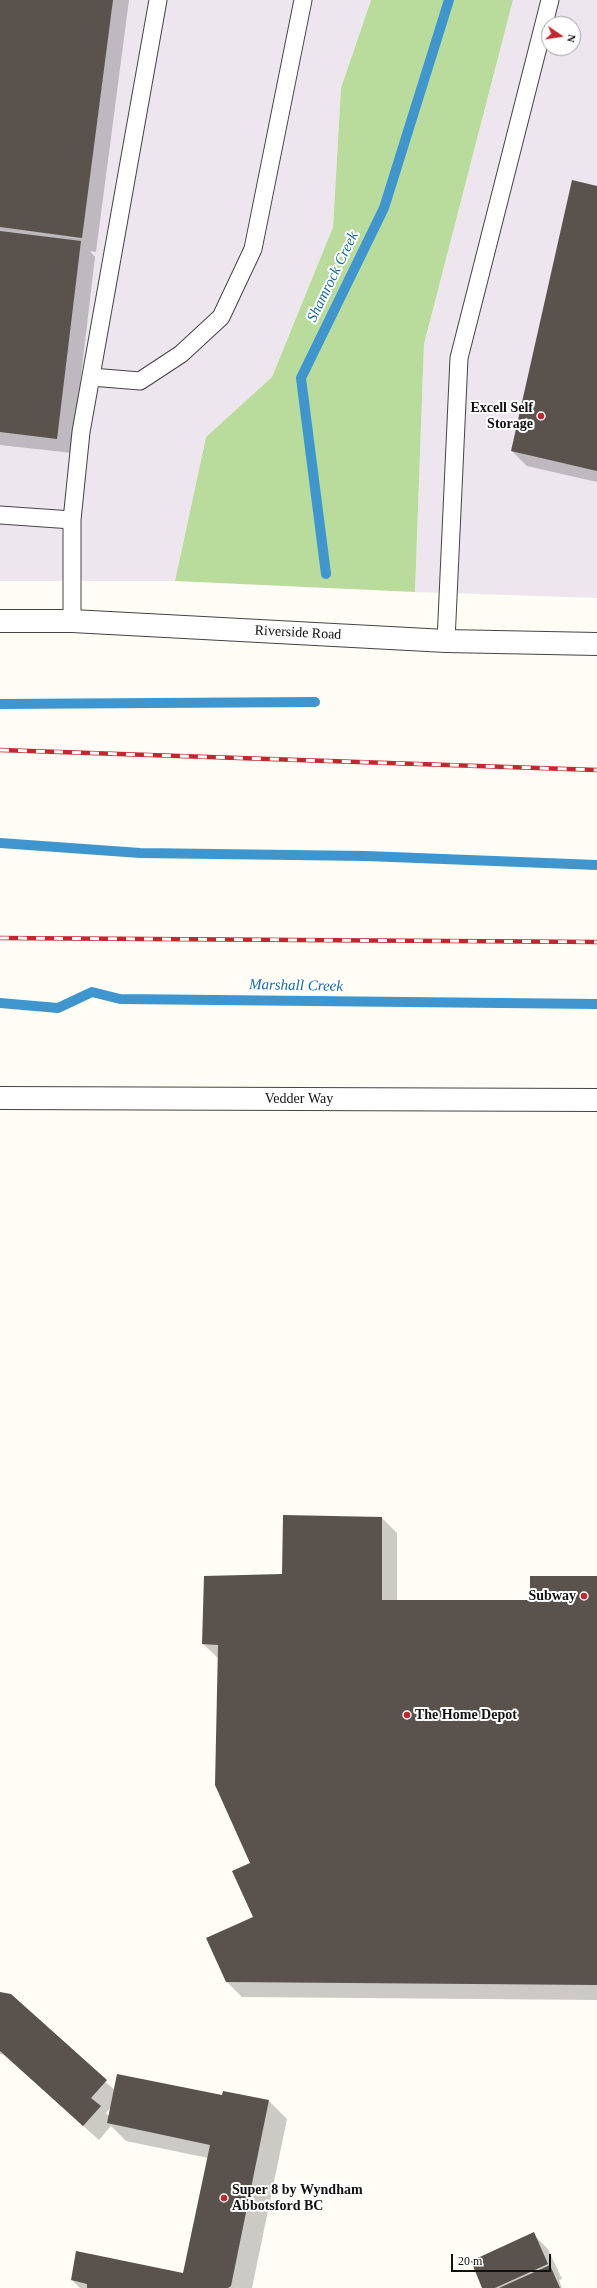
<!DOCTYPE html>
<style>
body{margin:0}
#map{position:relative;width:597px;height:2288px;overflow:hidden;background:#fffdf5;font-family:"Times New Roman",serif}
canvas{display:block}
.north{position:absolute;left:541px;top:16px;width:40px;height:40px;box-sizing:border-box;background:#fff;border:1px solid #a0a0a0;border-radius:50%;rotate:103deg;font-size:11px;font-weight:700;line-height:16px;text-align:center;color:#111}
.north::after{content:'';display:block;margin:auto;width:14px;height:18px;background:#c4262e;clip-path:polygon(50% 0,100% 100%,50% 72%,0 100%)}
.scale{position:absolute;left:451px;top:2254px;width:100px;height:18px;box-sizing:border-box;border:2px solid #111;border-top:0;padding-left:5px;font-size:12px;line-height:14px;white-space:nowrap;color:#111;-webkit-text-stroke:3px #fff;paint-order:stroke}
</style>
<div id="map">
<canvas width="597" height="2288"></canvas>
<div class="north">N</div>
<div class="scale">20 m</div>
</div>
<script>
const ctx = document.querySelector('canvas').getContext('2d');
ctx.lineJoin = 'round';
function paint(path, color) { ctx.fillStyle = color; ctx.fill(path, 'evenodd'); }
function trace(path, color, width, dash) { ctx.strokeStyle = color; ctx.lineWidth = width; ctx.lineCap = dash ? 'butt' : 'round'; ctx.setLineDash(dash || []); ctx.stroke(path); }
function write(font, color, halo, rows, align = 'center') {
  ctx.font = font + ' "Times New Roman",serif'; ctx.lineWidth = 4; ctx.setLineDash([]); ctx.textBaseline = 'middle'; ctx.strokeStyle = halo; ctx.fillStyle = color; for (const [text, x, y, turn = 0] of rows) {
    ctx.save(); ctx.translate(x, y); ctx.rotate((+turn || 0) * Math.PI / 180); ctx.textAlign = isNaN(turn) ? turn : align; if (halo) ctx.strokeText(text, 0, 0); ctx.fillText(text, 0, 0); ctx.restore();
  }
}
paint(new Path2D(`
 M0,0H371L341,88L333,227L272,377L206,437L175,581H0Z
 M513,0H597V598L415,592L424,344ZM549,24H573V48H549Z`), '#eee6ef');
paint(new Path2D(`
 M371,0H513L424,344L415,592L175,581L206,437L272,377L333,227L341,88Z`), '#b9dc9c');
paint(new Path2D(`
 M0,0H129L96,252L90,251L95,257L72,453L0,445Z
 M597,187V482L527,466L512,451Z
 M382,1518L397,1533V1601H531L597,1577V2000L242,1997L227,1982L254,1917L251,1863L219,1659L203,1644L283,1575Z
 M0,1993L115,2090L222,2096L223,2092L269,2101L287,2119L252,2288H80L72,2280L184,2274L208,2158L126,2141L111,2126L99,2140L4,2055L0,2054ZM111,2107L109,2116L106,2113Z
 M533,2234L548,2249L562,2279L559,2280L562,2288H483Z`), '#0003');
trace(new Path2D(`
 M326,574L301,378L384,208L449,0
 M0,704L315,702
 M0,843L140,853L366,856L597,865
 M0,1003L58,1008L92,992L120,999L597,1004`), '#3f96cf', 10);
paint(new Path2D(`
 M0,0H113L82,238L0,227Z
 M572,180L597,186V471L511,451Z
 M0,231L81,241L57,439L0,432Z
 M283,1515L382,1517V1600H530V1576H597V1985L226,1982L206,1938L253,1917L232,1871L250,1863L215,1785L218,1645L202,1644L204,1576L282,1574Z
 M0,1992L11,1994L107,2080L91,2098L101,2106L83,2126L0,2051Z
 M117,2074L222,2095L223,2091L269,2100L231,2286L228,2288H87V2284L71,2280L76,2251L183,2273L210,2145L107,2123Z
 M534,2232L548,2264L495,2288H482L471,2261Z
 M550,2265L560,2288H499Z`), '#5a524d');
const service = new Path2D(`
 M91,377L140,381L181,354L221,317L253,249L303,0
 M0,515L72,520
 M72,621V520L81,432L158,0
 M446,641L459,358L550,0`);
const minor = new Path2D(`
 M0,1098L597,1100`);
const tertiary = new Path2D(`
 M0,621H72L446,641L597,644`);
trace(service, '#444', 19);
trace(minor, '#444', 24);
trace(tertiary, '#444', 24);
trace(service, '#fff', 17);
trace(minor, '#fff', 22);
trace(tertiary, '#fff', 22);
const rail = new Path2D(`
 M0,750L597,770
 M0,938L597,942`);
trace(rail, '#c4262e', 4.5);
trace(rail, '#fff', 3, [9]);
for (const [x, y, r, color] of [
 [541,416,4,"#c4262e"],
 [584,1596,4,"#c4262e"],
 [407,1715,4,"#c4262e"],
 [224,2198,4,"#c4262e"]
]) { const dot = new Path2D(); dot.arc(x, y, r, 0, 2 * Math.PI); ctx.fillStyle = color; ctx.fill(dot); trace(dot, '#fff', 1.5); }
write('bold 14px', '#111', '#fff', [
 ["Excell Self",533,408],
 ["Storage",533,424],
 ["Subway",576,1596],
 ["The Home Depot",415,1715,"left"],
 ["Super 8 by Wyndham",232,2190,"left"],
 ["Abbotsford BC",232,2206,"left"]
], 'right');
write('14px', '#111', '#fff', [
 ["Riverside Road",298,633,3],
 ["Vedder Way",299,1099]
]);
write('italic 15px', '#1768a6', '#fff', [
 ["Shamrock Creek",333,277,-64],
 ["Marshall Creek",296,986,1]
]);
</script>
